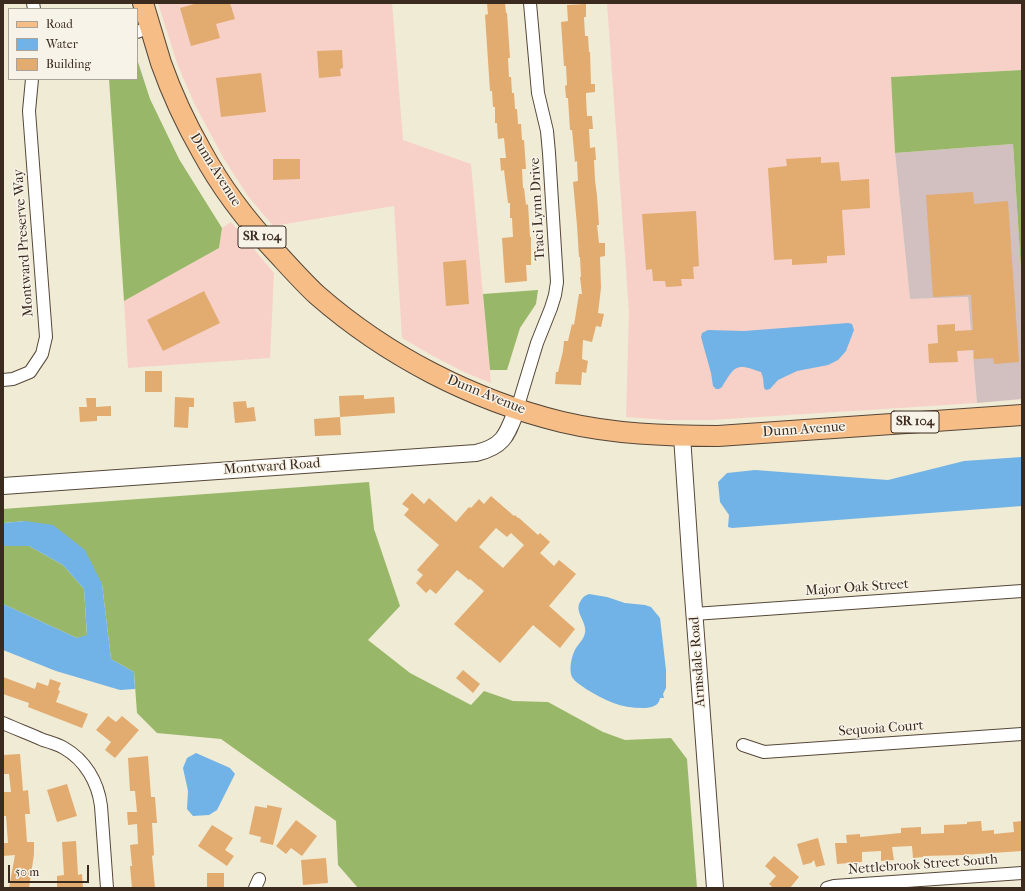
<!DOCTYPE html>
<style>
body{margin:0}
#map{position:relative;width:1025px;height:891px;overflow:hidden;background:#f0ebd4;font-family:"IM FELL French Canon",serif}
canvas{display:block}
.frame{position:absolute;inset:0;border:4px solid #3b2a1e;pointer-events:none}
.legend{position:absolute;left:8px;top:8px;width:130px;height:72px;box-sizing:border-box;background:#f7f3e8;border:1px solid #aca397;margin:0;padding:5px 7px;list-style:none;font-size:12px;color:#3b2a1e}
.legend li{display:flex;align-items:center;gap:8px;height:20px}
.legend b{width:20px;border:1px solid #aca397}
.scale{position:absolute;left:8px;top:865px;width:81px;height:18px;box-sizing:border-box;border:2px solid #3b2a1e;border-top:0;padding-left:5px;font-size:12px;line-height:14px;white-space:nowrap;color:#3b2a1e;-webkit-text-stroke:3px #f7f3e8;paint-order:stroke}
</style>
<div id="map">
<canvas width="1025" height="891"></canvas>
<div class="frame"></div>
<ul class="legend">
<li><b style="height:5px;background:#f6be86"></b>Road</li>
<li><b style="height:11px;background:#71b3e6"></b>Water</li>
<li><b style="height:11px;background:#e2ab6f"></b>Building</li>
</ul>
<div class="scale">50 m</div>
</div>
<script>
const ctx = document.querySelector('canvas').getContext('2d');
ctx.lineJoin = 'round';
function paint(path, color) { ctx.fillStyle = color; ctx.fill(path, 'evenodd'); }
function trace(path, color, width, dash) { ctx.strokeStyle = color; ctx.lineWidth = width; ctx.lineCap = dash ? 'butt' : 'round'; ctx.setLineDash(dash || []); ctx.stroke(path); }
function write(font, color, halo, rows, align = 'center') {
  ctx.font = font + ' "IM FELL French Canon",serif'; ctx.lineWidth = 3; ctx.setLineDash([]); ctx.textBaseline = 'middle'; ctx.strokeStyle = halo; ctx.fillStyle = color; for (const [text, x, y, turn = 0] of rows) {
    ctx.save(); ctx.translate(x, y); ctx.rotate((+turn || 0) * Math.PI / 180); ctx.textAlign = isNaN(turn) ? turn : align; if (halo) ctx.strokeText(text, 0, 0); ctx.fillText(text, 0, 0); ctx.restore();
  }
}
paint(new Path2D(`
 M158,3H392L403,140L471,164L491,383L464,372L433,356L402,338L394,206L273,226L248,196L224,159L195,105L178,66Z
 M607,3H1022V70L891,77L895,153L910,299L968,297L977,403L712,420H666L626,417L629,312Z
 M231,222L274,273L270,358L128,368L124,301L219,248L222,228Z`), '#f7d1c8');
paint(new Path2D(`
 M1013,144L1022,286V399L977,403L968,297L910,299L895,153Z`), '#d2bfc0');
paint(new Path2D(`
 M137,59L150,99L179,159L222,228L219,248L124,301L109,79H137Z
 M1022,70V286L1013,144L895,153L891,77Z
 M538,290L536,304L520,328L507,370H490L483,294Z
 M369,482L374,529L400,606L368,640L410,673L471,705L484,691L513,701L548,702L603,732L625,740L671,738L687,759L697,888H358L338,865L336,821L221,739L157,733L137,713L134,672L111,659L102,584L25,521L3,523V509Z
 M3,546H29L63,565L84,589L87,636L77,638L3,604Z`), '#99b769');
paint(new Path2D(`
 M848,323L852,324L854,330L846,351L838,360L828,365L797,371L778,380L770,389L766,390L764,388L763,378L761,372C736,363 735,365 722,387L719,389H716L713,386L711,373L701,337L702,333L708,330L744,331Z
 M1022,457V506L732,528L728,527L729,515L720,502L718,482L727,473L755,470L888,480L964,461Z
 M25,521L53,525L85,550L102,584L111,659L134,672L135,689L120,690L56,671L3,650V604L77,638L87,635L84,589L63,565L29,546H3V523Z
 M589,594L607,597L625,603L645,605L651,607L660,618L666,670V688L663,694L664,698H660C659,706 651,708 643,708C620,708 606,701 586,689C581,685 575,682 572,677C569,670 571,659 574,652C577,644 587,638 585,628C584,619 575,611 580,602C583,597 584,596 589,594Z
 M196,753L230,768L235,774L217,810L209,815L193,816L187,809L188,791L183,768L187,758Z`), '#71b3e6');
paint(new Path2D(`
 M198,3H230L235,19L216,24L220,38L191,46L180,8Z
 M487,3H505L506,13H507L510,58H508L509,77H511L512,93H514L515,109H517L518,124H521L522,140H524L526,169H522L523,188H524L526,205L528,204L530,237H531V265H526L527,281L505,283L502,238L513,237L512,218H510V203H508L504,170L501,171L500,158H506L504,138L498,139L497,123H495V107H493L492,91H490L485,15L488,14Z
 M586,4V17H584L585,36H588L589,52H590L591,84H595V92L586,93V97L587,116H592L593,129H589L590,148L595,147L596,160H594L595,180L597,196L599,225H597L599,243H605V256L600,257L601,288L598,313L604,314L601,327L596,326L592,342L583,340L582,359L588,361L586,373L582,372L581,385L555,384L556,372H558L563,351L564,341H568L572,324L574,325L579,294H582L580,277H581L580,257H579L577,225L573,182L578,181L577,161L575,162L572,130H570L568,98H566L565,86L567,85L566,66H564L561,22L568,21L567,5Z
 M342,50L343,68L340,69L341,76L319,78L317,51Z
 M261,73L266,112L221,117L216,78Z
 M821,157V163L839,162L841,181L869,179L870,208L842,210L845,255L827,256V263L792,265V259L774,260L768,168L787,166L786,159Z
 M273,159H300V179L273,180Z
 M973,192L974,204L1008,201L1019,362L994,364L993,358L974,359V350L957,351L958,362L929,363L928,344L938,343L937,325L955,324V331L973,330L971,295L933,297L926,195Z
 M696,211L699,266L693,267L694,279H681L682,286L666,287L665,281H653L652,269L646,270L642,214Z
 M466,260L469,304L446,306L443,262Z
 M204,291L220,323L163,351L147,320Z
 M145,371H162V392H145Z
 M364,395V399L394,397L395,413L340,417L339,396Z
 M175,397L194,398V407H189L188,428L174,427Z
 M86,398H96V407L111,406V416H97V421L80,422L79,407H87Z
 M246,401L247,408L254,407L256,421L235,423L233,402Z
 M340,417L341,435L315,436L314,419Z
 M412,493L424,504L429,498L456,522L469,507L471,508L479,499L484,504L491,496L514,516L515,515L518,518H519L538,535L540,533L550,542L540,553L554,566L559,560L576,574L549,606L575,629L560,648L533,625L500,663L454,624L484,591L470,579L469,580L457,570L436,594L430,589L426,593L416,583L423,575L417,570L439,545L404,515L409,509L402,504ZM496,528L507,537L511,533L524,545L503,568L479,547Z
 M463,670L480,684L473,693L456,678Z
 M3,677L35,689L37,682L48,686L50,679L61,683L58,690L60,691L56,702L88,714L82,728L28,707L29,703L3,694Z
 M108,716L116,722L122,716L139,730L115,758L105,750L111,742L96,730Z
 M20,754L23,791L28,790L30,814H25L27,842H34V854L29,888H9L15,855L3,856V843H8L6,816H3V792H11L9,774H3V755Z
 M148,756L151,797H155L157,823H152L154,855L152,856L155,888H132L130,866H132L130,845L138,844L137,824L128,825L127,812H137L135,791H130L128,758Z
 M67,784L77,816L57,822L47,790Z
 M267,805L282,808L273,845L260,842L261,837L249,834L255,806L267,808Z
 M296,820L317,836L302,856L291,848L286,854L276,846Z
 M981,821L982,831L994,830V834L1014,832L1013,822L1022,821V851L962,855L923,856V857L913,858L912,846L892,847L894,860L881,861V851L862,852V862L837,864L835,843H847L846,835L860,834V837L901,833V828L921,827V834L944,833V825L967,824V822Z
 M212,825L233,838L225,850L234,856L227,866L198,846Z
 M818,838L825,865L816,867L814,860L811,863L803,865L797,844Z
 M76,841L78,875L82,874L83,888H57V876L64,875L62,842Z
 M774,856L799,877L790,888H773L769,884L776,876L765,866Z
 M326,858L328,883L303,885L301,860Z
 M207,873H224V888H207Z`), '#e2ab6f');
const minor = new Path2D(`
 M33,3L34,9
 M137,32L150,27
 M3,380L13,379L30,372L42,354L46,337L29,111L32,79
 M517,409L537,343L551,308L555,295L557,282L549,153L547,131L538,93L530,3
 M694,614L1022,591
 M3,723C16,729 30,734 43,740C50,742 57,744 64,748C85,760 98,782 101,806L107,888
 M743,745L764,752L1022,734
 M255,888L259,879
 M827,888L834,886L1022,873`);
const tertiary = new Path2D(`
 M682,436L691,569L715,888
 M3,486L476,453C505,446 507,434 517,409`);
const primary = new Path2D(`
 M143,3C149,23 155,43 161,63C172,94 186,124 202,152C221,187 246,220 274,250C288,265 302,281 317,295C387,356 472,400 562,422C613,434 665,436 718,436L1022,415`);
trace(minor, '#564739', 14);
trace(tertiary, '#564739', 18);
trace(primary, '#564739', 22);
trace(minor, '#fff', 12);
trace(tertiary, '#fff', 16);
trace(primary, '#f6be86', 20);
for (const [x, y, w] of [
 [262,237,48],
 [915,422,48]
]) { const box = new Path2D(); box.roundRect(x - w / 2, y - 11, w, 22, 3); ctx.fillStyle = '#f7f3e8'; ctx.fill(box); trace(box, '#3b2a1e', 1); }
write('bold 13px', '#3b2a1e', null, [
 ["SR 104",262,237],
 ["SR 104",915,422]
]);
write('14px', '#3b2a1e', '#f7f3e8', [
 ["Dunn Avenue",215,170,58],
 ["Traci Lynn Drive",538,209,-93],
 ["Montward Preserve Way",24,243,-94],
 ["Dunn Avenue",486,395,22],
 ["Dunn Avenue",804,430,-4],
 ["Montward Road",272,467,-4],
 ["Major Oak Street",857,588,-4],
 ["Armsdale Road",698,662,-94],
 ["Sequoia Court",881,729,-4],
 ["Nettlebrook Street South",923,865,-4]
]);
</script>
